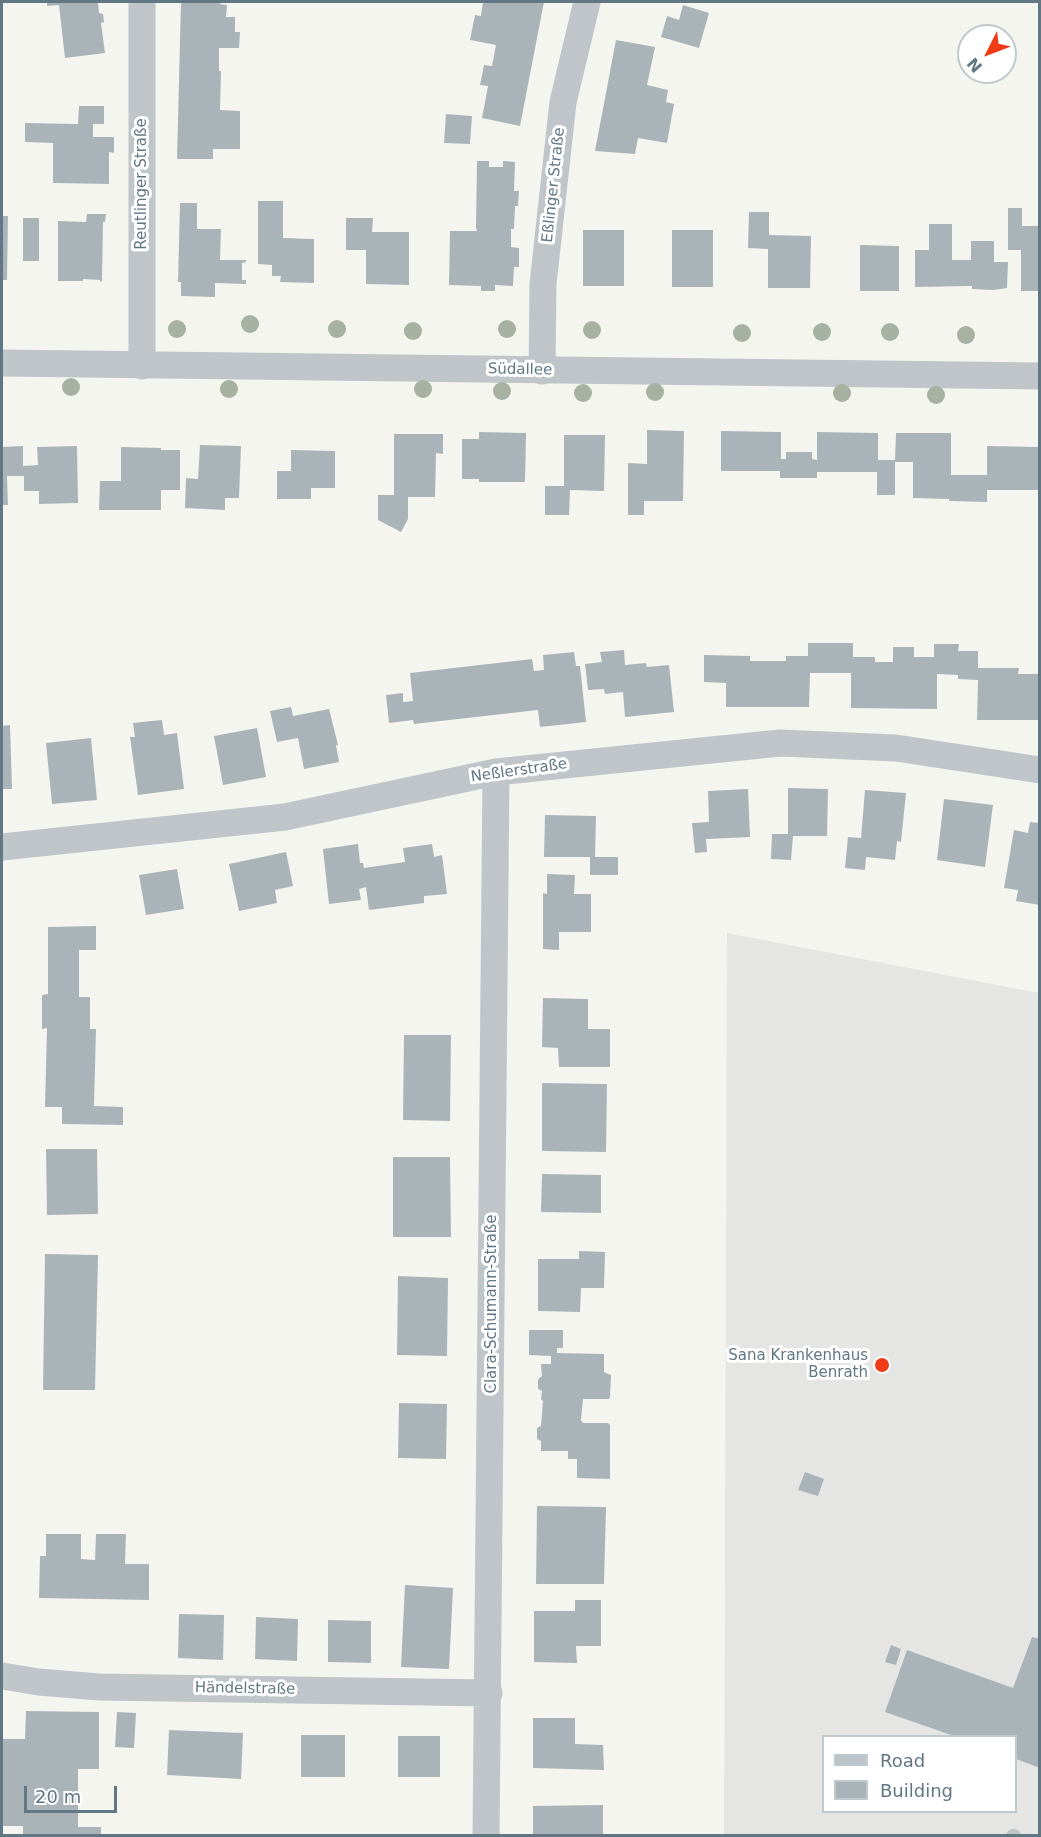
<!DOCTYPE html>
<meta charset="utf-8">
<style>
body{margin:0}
#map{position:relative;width:1041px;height:1837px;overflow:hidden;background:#f5f5f0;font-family:"DejaVu Sans",sans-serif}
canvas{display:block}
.frame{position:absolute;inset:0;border:3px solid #617784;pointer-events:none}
.legend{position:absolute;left:822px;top:1735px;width:195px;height:78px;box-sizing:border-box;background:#fff;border:2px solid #c0c9ce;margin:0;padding:8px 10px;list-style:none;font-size:18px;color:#617784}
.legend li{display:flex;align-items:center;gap:12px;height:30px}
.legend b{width:30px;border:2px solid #c0c9ce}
.north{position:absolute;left:957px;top:24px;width:60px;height:60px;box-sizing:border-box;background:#fff;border:2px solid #c0c9ce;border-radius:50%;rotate:228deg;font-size:16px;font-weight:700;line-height:24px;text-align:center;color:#617784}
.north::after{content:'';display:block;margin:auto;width:21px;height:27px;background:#ef3b16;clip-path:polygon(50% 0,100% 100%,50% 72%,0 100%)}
.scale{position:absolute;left:24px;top:1786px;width:93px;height:27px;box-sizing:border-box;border:3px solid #617784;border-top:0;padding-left:8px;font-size:18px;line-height:21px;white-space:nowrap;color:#617784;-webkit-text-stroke:4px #fff;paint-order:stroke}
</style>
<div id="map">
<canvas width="1041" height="1837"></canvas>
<div class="frame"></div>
<ul class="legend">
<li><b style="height:8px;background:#bfc5c8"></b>Road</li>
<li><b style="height:16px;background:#aab4b8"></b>Building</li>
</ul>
<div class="north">N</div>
<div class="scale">20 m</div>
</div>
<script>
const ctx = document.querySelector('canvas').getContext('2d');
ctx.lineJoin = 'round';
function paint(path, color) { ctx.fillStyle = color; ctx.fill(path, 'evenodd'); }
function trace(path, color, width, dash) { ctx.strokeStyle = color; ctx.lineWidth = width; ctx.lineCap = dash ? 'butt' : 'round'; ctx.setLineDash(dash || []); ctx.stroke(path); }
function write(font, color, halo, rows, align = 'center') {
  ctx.font = font + ' "DejaVu Sans",sans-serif'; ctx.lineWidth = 6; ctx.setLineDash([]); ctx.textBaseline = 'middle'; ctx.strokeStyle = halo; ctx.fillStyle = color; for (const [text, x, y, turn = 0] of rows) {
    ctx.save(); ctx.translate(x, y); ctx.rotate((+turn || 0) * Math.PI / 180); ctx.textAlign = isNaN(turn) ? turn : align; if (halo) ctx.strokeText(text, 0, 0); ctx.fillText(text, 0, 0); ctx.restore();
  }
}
paint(new Path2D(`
 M727,933L1039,993L1040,1835L724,1836ZM824,1736H1016V1812H824Z`), '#e5e6e4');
paint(new Path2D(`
 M47,2H98L99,13L103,14L104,22L101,23L105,53L65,58L59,5L47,6Z
 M181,2H220V4L227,5L226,17H235V32H240L239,48H219V71H221L220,110L240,111V149H213V159H177Z
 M483,2H544L520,126L482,118L488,86L480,85L484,65L492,66L496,45L470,40L475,15L481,16Z
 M683,5L709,13L699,48L661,37L667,16L679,20Z
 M616,40L655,47L647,85L668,90L666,102L674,104L667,143L638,138L635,154L595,151Z
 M79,106H104V124H93V137H114V153L109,152V184L53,183V143L25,142V123L78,124Z
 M446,114L472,116L470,144L444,143Z
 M477,161H489V167H503V161L515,162L514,191H519L518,206H515L514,229H511V247L519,248V267H514L513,286L495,285V291H481V286L449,285L450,231H477L476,228Z
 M258,201H283V238L314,239V283L280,282L281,276H272V265L258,264Z
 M180,203H197V229H221L220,260H246V262L242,263V280H246V284L215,283V297L181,296V282H178Z
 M1008,208H1022V226H1040V291H1021V250H1008Z
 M749,212H769V235L811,236L810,288H768V249L748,248Z
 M87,214H106L105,222H103L102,281L100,282V280L83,279V281H58V221L86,222Z
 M2,216H8L7,280H2Z
 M23,218H39V261H23Z
 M346,218H373L372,232H409V285L366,284V250H346Z
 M929,224H952V260H971V241H994V262H1008L1007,288L993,290L972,289V286L915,287V250H929Z
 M583,230H624V286H583Z
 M672,230H713V287H672Z
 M860,245L899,246V291H860Z
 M647,430L684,431L683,501H644V515H628V463L647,464Z
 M721,431L781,432V459H786V452H812V459L817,460V432L878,433V460H895L896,433H951V475H987V446L1040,447V490H987V502L949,501V499L913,498V462H895V495H877V472H817V478H780V471H721Z
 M479,432L526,433L525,482H479V479H462V439H479Z
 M394,434H443V454L436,453L435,497H408V519L401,532L378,520V495H394Z
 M564,435H605L604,491L570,490L569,515H545V486H564Z
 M200,445L241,446L239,498H225V510L185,508L186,478L198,479Z
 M23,446V466L38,465L37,447L77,446L78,503L39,504V491H24V476H7L8,505H2V447Z
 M121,447L161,448V450H180V490H161V510H99L100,481H121Z
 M291,450L335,451V488H311V499H277V471H291Z
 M808,643H853V657H875V662H893V647H914V657H934V644H959L958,651H978V668H1019L1018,674H1040V720H977L978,680L958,679V675L937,674V709L851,708V673H810L809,707H726V683L704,682V655L750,656V661H786V656H808Z
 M624,650L625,665L646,663L647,667L669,665L674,712L625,717L623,692L605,694L604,689L588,690L585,664L602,662L600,652Z
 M574,652L576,666H580L586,722L540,727L538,710L414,724L413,720L389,723L386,695L403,693V702L413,701L410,673L532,659L534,671L544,670L543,655Z
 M291,707L293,716L329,709L338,745H336L339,762L304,769L298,738L277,742L270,711Z
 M162,720L164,735L177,733L184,789L138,795L130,737H135L133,723Z
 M10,725L12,789H2V726Z
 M257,728L266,777L223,785L214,736Z
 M91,738L97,800L52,804L46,743Z
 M788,788L828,789L827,836H793L791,860L771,859L772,834H788Z
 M748,789L750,837L706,839L707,852L695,853L692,823L709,822L708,791Z
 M865,790L906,793L901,842L897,841L895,860L866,857L865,870L845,868L848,837L861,838Z
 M944,799L993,805L985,867L937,860Z
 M545,815L596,816L595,857H618V875H590V857H544Z
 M1030,822L1040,823V905L1016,901L1018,890L1004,888L1014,830L1028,833Z
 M358,844L360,863H363L364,868L405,862L403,848L432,844L434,857L442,855L447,894L424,896V903L369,910L366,887L359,889L361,900L329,904L323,849Z
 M286,852L293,886L275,890L277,903L239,911L229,864Z
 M177,869L184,909L146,915L139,875Z
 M547,874L575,875L574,894H591V932H559V950L543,949V893L547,894Z
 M96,926V950H79V997H90V1029H96L94,1106L123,1107V1125L62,1124V1107H45L47,1028L42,1029V995L48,994V927Z
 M543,998L588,999V1029H610V1067H559L558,1048L542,1047Z
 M404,1035H451L450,1121L403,1120Z
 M542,1083L607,1084L606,1152L542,1151Z
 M46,1149H97L98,1214L47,1215Z
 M393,1157H450L451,1237H393Z
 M542,1174L601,1175V1213L541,1212Z
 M579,1251L605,1252L604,1288H581L580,1312L538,1311V1259H579Z
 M45,1254L98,1255L95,1390H43Z
 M398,1276L448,1278L447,1356L397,1355Z
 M529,1330H563V1348H557V1353L604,1354V1372L611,1375L610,1397L609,1399H583L581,1420L583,1423H608L610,1425V1479L577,1478V1459H568V1451H541V1441L537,1439V1428L541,1426L543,1401L541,1399L542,1391L538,1389V1379L542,1376L541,1364H551V1356L529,1355Z
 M399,1403L447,1404L446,1459L398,1458Z
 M805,1472L824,1479L818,1496L798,1490Z
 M537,1506L606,1507L604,1584H536Z
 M46,1534H81V1559L95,1560L96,1534H126L125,1564H149V1600L39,1598L40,1556H46Z
 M405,1585L453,1588L449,1669L401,1667Z
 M575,1600H601V1646H576L577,1663L534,1662V1611H575Z
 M179,1614L224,1615L223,1660L178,1658Z
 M256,1617L298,1619L297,1661L255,1659Z
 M328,1620L371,1621V1663L328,1662Z
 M1032,1637L1040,1639V1768L1016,1759V1736H954L885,1712L907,1650L1013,1688Z
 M891,1645L901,1649L896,1665L885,1662Z
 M26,1711L99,1712V1769H78V1827H101V1836H23V1826H2V1739H25Z
 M117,1712L136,1713L134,1748L115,1747Z
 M533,1718H575V1744L603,1745L604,1770L533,1768Z
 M169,1730L243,1733L241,1779L167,1775Z
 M301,1735H345V1777H301Z
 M398,1736H440V1777H398Z
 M603,1805V1836H533V1806Z`), '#aab4b8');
trace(new Path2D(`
 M1013,1836H1014`), '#bfc5c8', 14);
trace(new Path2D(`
 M2,363L1040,376
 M142,366V2
 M542,371L543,284L563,102L587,2
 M2,847L285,817L496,772L780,743L896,748L1040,770
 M2,1676L39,1682L99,1687L489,1693
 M486,1836L496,772`), '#bfc5c8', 27);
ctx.fillStyle = '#a7b1a1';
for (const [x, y] of [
 [250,324],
 [177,329],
 [337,329],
 [507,329],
 [592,330],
 [413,331],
 [822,332],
 [890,332],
 [742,333],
 [966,335],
 [71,387],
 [229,389],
 [423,389],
 [502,391],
 [655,392],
 [583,393],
 [842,393],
 [936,395]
]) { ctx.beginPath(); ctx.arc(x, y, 9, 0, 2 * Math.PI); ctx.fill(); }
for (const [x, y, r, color] of [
 [882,1365,8,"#ef3b16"]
]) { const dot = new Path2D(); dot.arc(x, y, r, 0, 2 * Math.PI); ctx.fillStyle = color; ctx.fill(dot); trace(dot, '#fff', 2); }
write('15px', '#617784', '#fff', [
 ["Reutlinger Straße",142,184,-90],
 ["Eßlinger Straße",554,185,-84],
 ["Südallee",520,370,1],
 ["Neßlerstraße",519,771,-8],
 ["Clara-Schumann-Straße",492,1304,-90],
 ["Händelstraße",245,1689,1]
]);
write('15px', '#617784', '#fff', [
 ["Sana Krankenhaus",868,1356],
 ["Benrath",868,1373]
], 'right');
</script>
